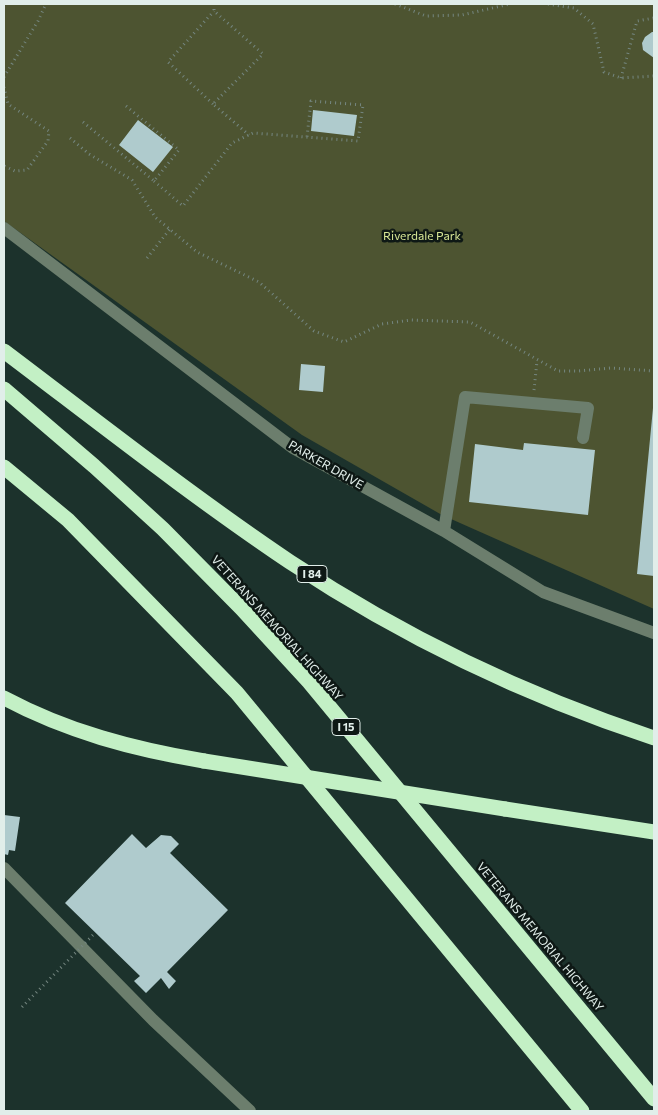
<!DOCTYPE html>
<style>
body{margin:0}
#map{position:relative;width:658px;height:1115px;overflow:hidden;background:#1c322c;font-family:Commissioner,sans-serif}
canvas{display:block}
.frame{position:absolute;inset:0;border:5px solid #e1eeea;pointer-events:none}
</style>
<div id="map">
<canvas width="658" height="1115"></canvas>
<div class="frame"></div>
</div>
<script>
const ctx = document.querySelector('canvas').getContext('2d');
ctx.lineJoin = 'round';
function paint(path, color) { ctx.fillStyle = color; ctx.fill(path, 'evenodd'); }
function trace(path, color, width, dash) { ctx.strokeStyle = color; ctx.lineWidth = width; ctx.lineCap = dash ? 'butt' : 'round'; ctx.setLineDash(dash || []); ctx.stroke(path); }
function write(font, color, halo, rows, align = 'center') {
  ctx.font = font + ' Commissioner,sans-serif'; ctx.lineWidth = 5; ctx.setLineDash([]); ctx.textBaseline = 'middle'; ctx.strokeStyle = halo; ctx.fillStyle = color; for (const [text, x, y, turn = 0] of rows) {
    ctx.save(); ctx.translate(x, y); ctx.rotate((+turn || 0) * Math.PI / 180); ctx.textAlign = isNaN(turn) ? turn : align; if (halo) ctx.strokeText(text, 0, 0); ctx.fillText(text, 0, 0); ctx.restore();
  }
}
paint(new Path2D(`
 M4,4H654V609L442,515L302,435L4,221Z`), '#4d5431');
paint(new Path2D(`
 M652,32H654V58L643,50L642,43L645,37Z
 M313,110L357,115L354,136L311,131Z
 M138,120L173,147L153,172L119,145Z
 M301,364L325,366L323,392L299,390Z
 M653,408H654V576L637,574Z
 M524,443L595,450L588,515L469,502L475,444L523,450Z
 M4,815L20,817L15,851L9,850L8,855L4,854Z
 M132,834L146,848L161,835L171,836L179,844L170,853L228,910L167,972L176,981L169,989L161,978L146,993L134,981L140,976L65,903Z`), '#afcbcd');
trace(new Path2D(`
 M214,4V11L263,54L213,104L249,135
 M395,4L426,16L462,15L510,4
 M548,4L574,8L593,24L604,72L621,78L654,76
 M4,77L38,21L46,4
 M621,78L637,21L654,18
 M4,87L8,104L49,131L48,141L27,170L15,171L4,166
 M213,104L168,62L214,11
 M83,122L154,181L179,150L126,106
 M70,138L89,154L132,180L155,217L197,252L259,282L314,331L344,342L382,324L411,320L470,322L558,371H578L611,368L654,371
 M154,181L183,206L232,143L253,133L358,141L363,105L311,101L307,137
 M147,258L170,229
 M534,390L537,361`), '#758781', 3, [1, 4]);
trace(new Path2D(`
 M4,228L293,448L444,531L543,592L654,633
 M444,531L465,397L588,408L583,438
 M4,868L153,1020L250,1111`), '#6c7e6d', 12);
trace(new Path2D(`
 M4,351C98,422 192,496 290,562C402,636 527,696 654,738
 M4,389L94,466L163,529L241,608L309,682L654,1099
 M4,467L68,520L237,693L582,1111
 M4,698C68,732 133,749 204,761
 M505,809L654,832`), '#c3f0c5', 15);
trace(new Path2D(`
 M22,1007L95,933`), '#758781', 3, [1, 4]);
trace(new Path2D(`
 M204,761L505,809`), '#c3f0c5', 15);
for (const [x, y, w] of [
 [312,574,30],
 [346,727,28]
]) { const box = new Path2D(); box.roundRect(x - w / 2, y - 8.5, w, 17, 4); ctx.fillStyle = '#0e1815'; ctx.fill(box); trace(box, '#e1eeea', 1); }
write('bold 11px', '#e1eeea', null, [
 ["I 84",312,574],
 ["I 15",346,727]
]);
write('12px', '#d8e796', '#0e1815', [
 ["Riverdale Park",422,236]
]);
write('12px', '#e1eeea', '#0e1815', [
 ["PARKER DRIVE",326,465,30],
 ["VETERANS MEMORIAL HIGHWAY",277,628,48],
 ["VETERANS MEMORIAL HIGHWAY",540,937,50]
]);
</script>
